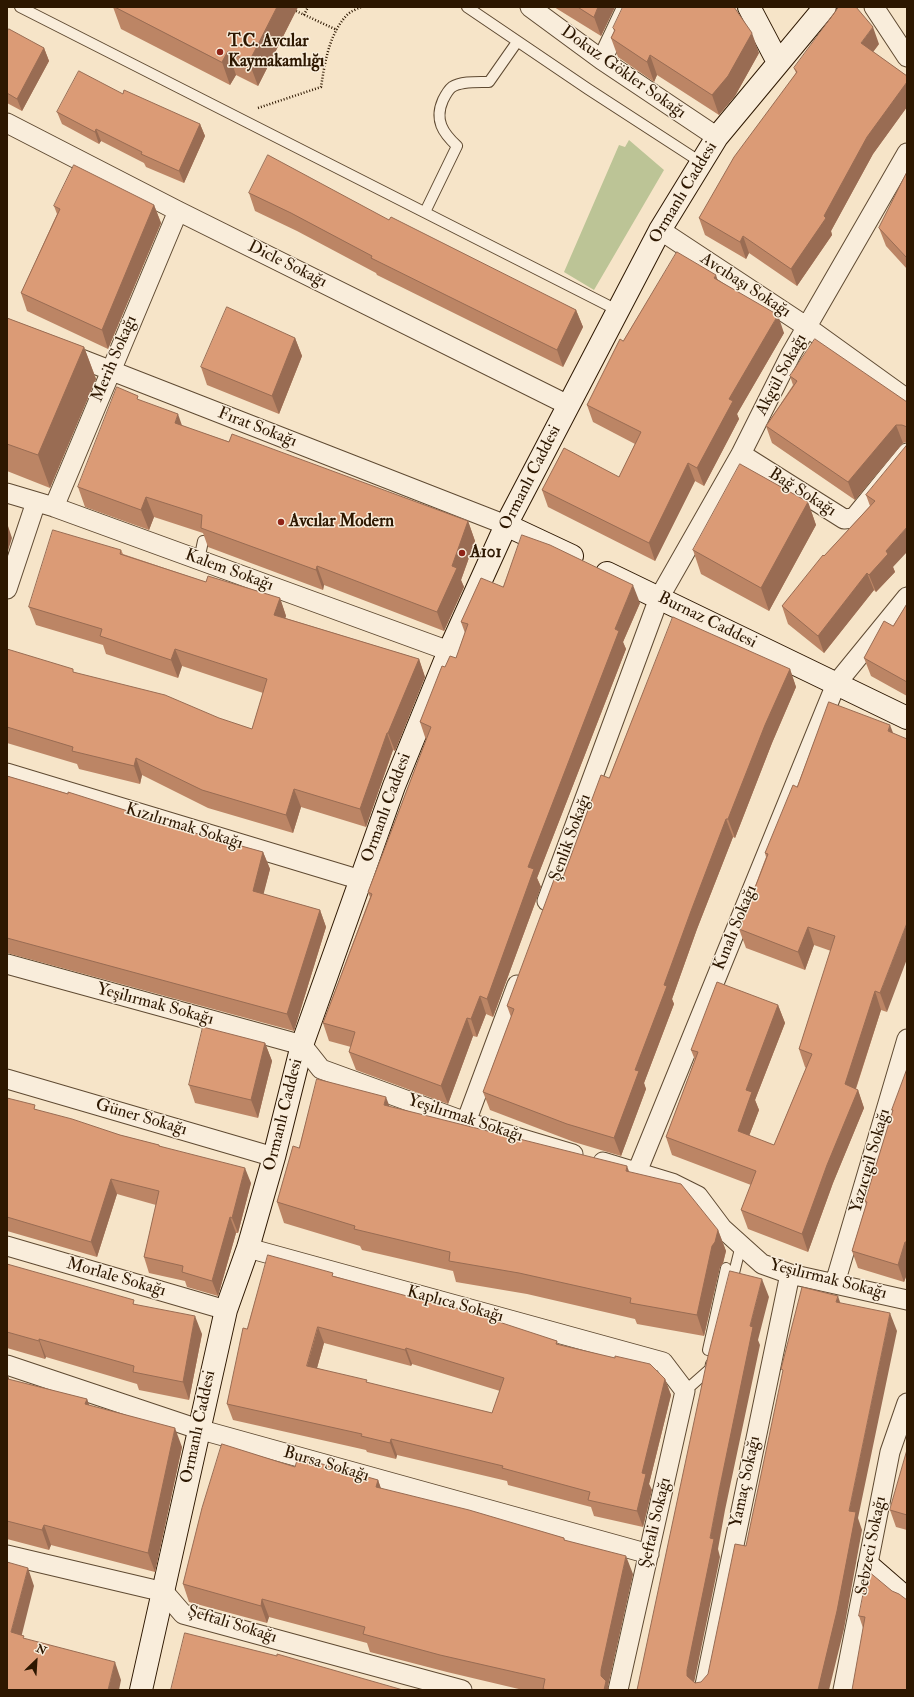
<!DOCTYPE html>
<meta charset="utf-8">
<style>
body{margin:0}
#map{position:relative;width:914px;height:1697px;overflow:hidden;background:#f6e4c8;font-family:"IM FELL Double Pica",serif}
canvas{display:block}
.frame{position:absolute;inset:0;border:8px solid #2d1700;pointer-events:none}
.north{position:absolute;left:16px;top:1641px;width:40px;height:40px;-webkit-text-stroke:3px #f9eddb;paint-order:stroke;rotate:25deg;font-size:11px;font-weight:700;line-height:16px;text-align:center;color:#2d1700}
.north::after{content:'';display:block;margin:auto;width:14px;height:18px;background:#2d1700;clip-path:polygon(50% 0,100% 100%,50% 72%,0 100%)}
</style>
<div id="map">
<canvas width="914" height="1697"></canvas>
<div class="frame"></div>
<div class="north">N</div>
</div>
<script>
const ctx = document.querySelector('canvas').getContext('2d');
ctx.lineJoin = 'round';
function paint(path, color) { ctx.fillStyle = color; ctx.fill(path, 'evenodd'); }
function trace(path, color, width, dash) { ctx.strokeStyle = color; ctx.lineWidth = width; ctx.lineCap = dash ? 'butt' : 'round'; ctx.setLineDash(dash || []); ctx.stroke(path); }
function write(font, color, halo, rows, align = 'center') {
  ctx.font = font + ' "IM FELL Double Pica",serif'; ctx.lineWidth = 3; ctx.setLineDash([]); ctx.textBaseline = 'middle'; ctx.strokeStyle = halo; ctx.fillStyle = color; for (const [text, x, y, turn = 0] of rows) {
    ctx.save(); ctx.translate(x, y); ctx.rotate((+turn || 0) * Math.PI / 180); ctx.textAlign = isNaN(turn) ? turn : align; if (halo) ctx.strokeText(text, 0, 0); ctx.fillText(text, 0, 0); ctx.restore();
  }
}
paint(new Path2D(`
 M629,140L664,170L594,290L564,272L619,145L625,147Z`), '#bcc496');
const lane = new Path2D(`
 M20,7L619,311
 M467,7L588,89L702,163
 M425,212L457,146C443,133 434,120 443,100C445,96 448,90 452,87C461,81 477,82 489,82L517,42
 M199,560L203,541
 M731,1285L741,1245
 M708,1350L726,1268
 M685,1391L710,1369L711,1364`);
const street = new Path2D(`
 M530,7L602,60L717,137
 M874,7L907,57
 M602,60L627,7
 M7,123L178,211L568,405
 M660,230L807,327L907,399
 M66,353L506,525
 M741,454L844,519L854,518L907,453
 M7,493L54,507L449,651
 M54,507L178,211
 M7,589L36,502
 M7,773L361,880
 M547,901L659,598L741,454L791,354L907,153
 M7,964L302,1045L321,1069L466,1122L573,1154
 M7,1079L274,1157
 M466,1122L517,985
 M603,1162L672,1183L698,1196L722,1228L762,1264L790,1274L907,1300
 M637,1172L836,684L907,597
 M7,1246L226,1310
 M248,1248L663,1362L685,1391L618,1690
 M835,1283L907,1039
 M7,1365L198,1429L649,1554
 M7,1555L164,1592L183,1614L462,1690
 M704,1690L790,1274
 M843,1690L890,1452L907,1403`);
const secondary = new Path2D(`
 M749,7L778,62
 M506,525L572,556
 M607,573L907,718
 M869,1566L907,1599
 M141,1690L226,1310L248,1248L274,1157L302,1045L394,786L449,651L506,525L660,230L717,137L825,7`);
trace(lane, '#5f4a32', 12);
trace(street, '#5f4a32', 21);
trace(secondary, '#2d1700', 24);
trace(new Path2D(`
 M296,11L337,30
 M304,15L308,7
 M258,108L321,87C325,62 329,34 347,15C351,11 357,9 361,7`), '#2d1700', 2.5, [1, 2]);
trace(lane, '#f9eddb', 10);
trace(street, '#f9eddb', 19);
trace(secondary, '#f9eddb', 22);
paint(new Path2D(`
 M113,7H298L258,86L236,75L230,85L121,29Z
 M554,7H615L601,36Z
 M613,28L759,53L735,96L719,115L657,75L654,82L618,57L611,38L614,31Z
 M7,32L44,48L49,61L22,111L7,103Z
 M879,44L873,52L907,76V107L873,154L831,231L832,235L797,286L749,253L746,259L705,235L699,218L796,73L794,68Z
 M123,94L200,124L205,136L184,183L146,167L144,163L101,141L99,144L62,124L57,112Z
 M907,172V269L886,246L879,228Z
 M249,193L389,220L576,310L583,327L563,367L377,275L376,273L297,231L255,211Z
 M154,205L161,223L108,349L27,311L21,293L57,214L54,206Z
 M718,280L784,333L737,414L739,419L704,486L695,481L655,561L548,507L542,490L619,477L635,444L593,422L587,405L623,341Z
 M7,318L84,347L96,379L50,488L7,471Z
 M295,338L302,356L279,414L207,385L201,367Z
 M790,376L907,402V442L903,443L855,500L772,443L766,426L793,385Z
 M140,400L182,426L468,521L475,541L461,580L464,587L444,631L324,585L323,590L208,547L203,533L154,517L149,530L85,507L78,487Z
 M907,445L893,567L895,572L876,592L874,590L824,653L788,624L782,606L824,556L870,506L866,495Z
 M808,502L816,525L769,611L701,574L693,550Z
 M121,550L123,554L206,582L280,598L286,616L285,618L419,659L425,677L395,751L393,750L366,827L301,807L293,833L208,808L142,775L140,784L79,769L77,764L7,743V650L75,673L252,729L263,693L182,666L178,678L106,654L103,645L36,625L29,607Z
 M503,587L640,603L623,642L626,649L537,878L541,887L493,1017L486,1014L477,1037L473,1036L448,1104L356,1070L349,1052L351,1047L329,1041L323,1023L370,897L368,892L426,740L420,722L445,667L456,658L465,633L461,622Z
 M907,604V696L871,676L864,658L893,626Z
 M790,669L796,687L772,743L735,838L733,837L697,929L672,999L674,1004L644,1083L646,1089L621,1156L574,1142L490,1110L483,1092L511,1017L507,1006L562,880L609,778Z
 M829,702L887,1012L881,1010L856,1089L858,1090L864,1108L833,1183L808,1252L748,1229L741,1210L751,1185L672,1155L666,1137L695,1060L691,1050L778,1005L785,1023L755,1100L759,1110L749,1136L774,1145L806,1068L805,1067L799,1049L831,951L814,945L805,970L746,948L739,929L766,857L765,853L797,787Z
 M7,776L131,812L132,816L263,852L270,869L263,894L320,910L326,927L294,1031L7,953Z
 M265,1043L272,1061L258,1118L195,1103L189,1085Z
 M907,1069V1274L904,1282L858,1268L852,1251L866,1205L865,1201L893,1112L892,1110Z
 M7,1098L37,1110L120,1135L159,1145L160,1146L251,1183L238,1233H236L218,1296L187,1287L185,1281L149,1273L144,1257L156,1205L117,1194L97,1257L7,1231Z
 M389,1107L629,1172L718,1230L726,1251L723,1263L720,1267L704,1336L637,1324L635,1319L527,1294L456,1282L453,1271L362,1250L360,1246L284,1223L277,1202L299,1148Z
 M7,1264L136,1305L202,1334L189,1400L139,1390L137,1384L46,1357L45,1359L7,1348Z
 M334,1276L557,1341L558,1344L665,1379L671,1395L649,1484L652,1490L643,1527L594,1516L591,1507L508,1485L507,1481L397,1455L396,1459L367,1452L366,1450L233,1420L227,1404L247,1329ZM324,1343L411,1366L412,1364L500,1391L492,1413L368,1383L317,1368Z
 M7,1377L10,1380L87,1399L89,1405L182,1447L155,1572L51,1545L49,1550L7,1539Z
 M907,1450V1530L896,1527L890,1510Z
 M295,1467L378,1480L381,1489L564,1538L565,1541L633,1574L608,1686L609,1690H523L447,1672L370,1652L367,1643L269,1617L267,1623L189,1602L183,1584Z
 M892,1591L863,1628L859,1616Z`), '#bc8565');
paint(new Path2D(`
 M277,7H298L258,86L249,62Z
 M598,7H615L601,36L594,17Z
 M873,27L879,44L867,60L861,43Z
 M752,33L759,53L735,96L719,115L712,95Z
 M44,48L49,61L22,111L17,99Z
 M228,51L236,75L230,85L222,62Z
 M650,55L657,75L654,82L647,62Z
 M907,82V107L873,154L831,231L832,235L797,286L791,269L824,216L867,137Z
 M200,124L205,136L184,183L179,171Z
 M96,129L101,141L99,144L95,132Z
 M154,205L161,223L108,349L102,330Z
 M743,236L749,253L746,259L740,242Z
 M716,275L722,293L714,278Z
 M576,310L583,327L563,367L557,350Z
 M778,315L784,333L737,414L739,419L704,486L697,468L729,399Z
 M295,338L302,356L279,414L272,396Z
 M84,347L96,379L50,488L38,455Z
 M178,414L185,434L175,423Z
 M896,425L903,443L855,500L848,482Z
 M688,463L695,481L655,561L649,543Z
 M146,497L154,517L149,530L141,510Z
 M808,502L816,525L769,611L761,588Z
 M468,521L475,541L461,580L464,587L444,631L437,612L452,566Z
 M7,523L12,538L7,554Z
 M907,527V552L893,567L895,572L876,592L869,575L886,551Z
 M317,566L324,585L323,590L316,570Z
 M867,573L874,590L824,653L818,636Z
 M633,585L640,603L623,642L626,649L537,878L541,887L493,1017L487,999L528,867L615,629Z
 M280,598L286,616L281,633L274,615Z
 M175,649L182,666L178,678L171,660Z
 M419,659L425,677L395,751L388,733Z
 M790,669L796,687L772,743L735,838L728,819L765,725Z
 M890,725L897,743L888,731Z
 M387,733L393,750L366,827L360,809Z
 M136,758L142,775L140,784L134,766Z
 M294,789L301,807L293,833L286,815Z
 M726,819L733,837L697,929L672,999L674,1004L644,1083L646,1089L621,1156L614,1138L635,1070L664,985L691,911Z
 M263,852L270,869L260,908L253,891Z
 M320,910L326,927L294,1031L287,1014Z
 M907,923V959L887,1012L880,993Z
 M808,927L814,945L805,970L798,952Z
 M875,991L881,1010L851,1103L845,1084Z
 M480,996L486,1014L477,1037L471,1019Z
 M778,1005L785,1023L755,1100L759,1110L744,1149L738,1131L746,1090Z
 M467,1018L473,1036L448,1104L441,1086Z
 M265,1043L272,1061L258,1118L251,1100Z
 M858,1090L864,1108L833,1183L808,1252L802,1234L827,1165Z
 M386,1097L394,1118L384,1105Z
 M627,1166L635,1187L626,1171Z
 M245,1168L251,1183L238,1233L232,1218Z
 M111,1179L117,1194L97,1257L91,1242Z
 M230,1217L236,1233L218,1296L212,1281Z
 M718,1230L726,1251L723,1263L720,1267L704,1336L697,1315L712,1246Z
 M905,1242L907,1246V1274L904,1282L898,1265Z
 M762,1279L769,1297L758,1340L760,1345L725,1510L718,1549L720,1557L693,1688L687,1676V1670L710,1538L750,1326Z
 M838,1296L844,1314L836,1302Z
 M890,1313L897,1331L858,1518L862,1530L844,1629L829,1690H818L849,1511Z
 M195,1316L202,1334L189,1400L183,1382Z
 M318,1327L324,1343L313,1382L307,1366Z
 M39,1339L46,1357L45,1359L39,1341Z
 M406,1348L412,1364L411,1366L405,1350Z
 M665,1379L671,1395L649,1484L652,1490L643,1527L637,1511L642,1473Z
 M87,1399L94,1418L85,1404Z
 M175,1428L182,1447L155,1572L148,1553Z
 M391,1439L397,1455L396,1459L390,1443Z
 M378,1480L384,1497L376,1487Z
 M44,1525L51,1545L49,1550L42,1530Z
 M626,1556L633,1574L608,1686L609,1690H604L601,1676V1670Z
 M28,1568L34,1586L18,1650L11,1632Z
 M262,1599L269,1617L267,1623L261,1606Z
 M115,1662L121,1680L119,1690H108Z`), '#996c53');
const building = new Path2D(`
 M115,7H277L249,62L228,51L222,62Z
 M578,7H598L594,17Z
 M623,7H734L752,33L728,76L712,95L650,55L647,62L611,38L615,30L613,28Z
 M839,7H856L873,27L861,43L907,76V82L867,137L824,216L826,218L791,269L743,236L740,242L699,218L734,157L797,72L794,68Z
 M9,29L44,48L17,99L7,93V32Z
 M79,71L123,94L124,90L200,124L179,171L141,154L142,152L96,129L95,132L57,112Z
 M268,155L389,220L391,217L576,310L557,350L371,258L372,256L291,213L249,193Z
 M74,165L154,205L102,330L21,293L60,209L54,206Z
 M907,172V258L879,228Z
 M677,252L716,275L714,278L778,315L729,399L733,401L697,468L688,463L649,543L542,490L564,448L619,477L641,432L587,405L620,339L623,341Z
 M227,307L295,338L272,396L201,367Z
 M7,318L84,347L38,455L7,444Z
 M815,339L907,402V427L902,425H896L848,482L766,426L797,381L790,376Z
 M117,387L138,396L137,399L178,414L175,423L229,442L232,434L468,521L452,566L457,568L437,612L317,566L316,570L201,528L202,515L146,497L141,510L78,487Z
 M907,445V527L886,551L888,554L869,575L867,573L818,636L782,606L823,555L824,556L875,501L866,495Z
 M740,464L808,502L761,588L693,550Z
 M53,530L121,550L120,554L206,582L208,576L280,598L274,615L419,659L388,733H387L360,809L294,789L286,815L202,790L136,758L134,766L72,751L73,747L7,727V649L73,669V672L165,695L219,718L252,729L267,679L175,649L171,660L100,636L102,629L29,607Z
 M522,535L550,545L633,585L615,629L619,631L528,867L534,869L487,999L480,996L471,1019L467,1018L441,1086L349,1052L355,1032L323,1023L372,894L368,892L431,727L420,722L442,666L445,667L450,656L456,658L468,624L461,622L481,578L503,587Z
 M907,604V682L864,658L884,621L893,626Z
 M673,617L790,669L765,725L728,819H726L691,911L664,985L667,986L635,1070L639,1071L614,1138L567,1124L483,1092L514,1009L507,1006L555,877L562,880L601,775L609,778Z
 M829,702L890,725L888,731L907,739V923L880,993L875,991L845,1084L858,1090L827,1165L802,1234L741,1210L756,1171L666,1137L698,1052L691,1050L717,982L778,1005L746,1090L752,1092L738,1131L774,1145L812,1054L799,1049L835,936L808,927L798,952L739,929L768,854L765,853L793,785L797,787Z
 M7,776L68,794V792L131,812L130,815L263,852L253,891L320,910L287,1014L7,938Z
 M203,1027L265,1043L251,1100L189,1085Z
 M907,1069V1242H905L898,1265L852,1251L867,1202L865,1201L893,1110H892Z
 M317,1079L386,1097L384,1105L627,1166L626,1171L681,1184L718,1230L715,1242L712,1246L697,1315L630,1303L631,1298L519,1273L449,1261L450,1252L354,1229L355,1226L277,1202L293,1146L299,1148Z
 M7,1098L35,1105L34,1109L72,1119L120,1135L159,1145V1146L245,1168L232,1218L230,1217L212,1281L182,1272L183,1266L144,1257L159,1191L111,1179L91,1242L7,1217Z
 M268,1255L333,1273L332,1276L437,1304L438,1302L557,1341L556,1344L615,1358V1356L650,1364L665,1379L642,1473L646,1474L637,1511L588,1500L590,1492L502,1468L503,1466L391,1439L390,1443L361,1436L362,1434L227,1404L243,1328L247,1329ZM318,1327L405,1350L406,1348L504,1378L492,1413L366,1382L367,1380L307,1366Z
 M7,1264L134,1300L133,1304L195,1316L183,1382L133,1372L134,1366L39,1339V1341L7,1332Z
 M730,1271L762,1279L750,1326L753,1327L719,1491L710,1538L714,1539L687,1670V1676L695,1683L701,1682L708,1674L735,1544L746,1546L783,1370L781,1369L802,1287L838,1296L836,1302L890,1313L849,1511L856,1512L837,1611L818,1690H637L708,1356Z
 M7,1377L9,1378L8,1379L87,1399L85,1404L175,1428L148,1553L44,1525L42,1530L7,1521Z
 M222,1444L295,1467L298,1457L378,1480L376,1487L469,1510L564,1538V1540L626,1556L601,1670V1676L606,1681L604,1690H548L543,1689L545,1679L440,1655L363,1634L365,1627L262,1599L261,1606L183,1584L202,1508Z
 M907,1450V1515L890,1510Z
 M7,1562L28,1568L11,1632L24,1636L23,1638L115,1662L108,1690H7Z
 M868,1571L892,1591L899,1594L907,1600V1690H852L865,1617L859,1616Z
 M185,1633L277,1656V1654L403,1690H171Z`);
paint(building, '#db9b76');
trace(building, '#996c53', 1);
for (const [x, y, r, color] of [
 [220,52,4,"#8f2418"],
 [281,522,4,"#8f2418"],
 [462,553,4,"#8f2418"]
]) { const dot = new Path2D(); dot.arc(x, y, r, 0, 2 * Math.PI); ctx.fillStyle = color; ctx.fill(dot); trace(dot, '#f9eddb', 1.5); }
write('bold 17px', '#2d1700', '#f9eddb', [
 ["T.C. Avcılar",228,42],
 ["Kaymakamlığı",228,62],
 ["Avcılar Modern",289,522],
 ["A101",470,553]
], 'left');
write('17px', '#2d1700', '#f9eddb', [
 ["Dokuz Gökler Sokağı",623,73,35],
 ["Ormanlı Caddesi",684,193,-59],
 ["Dicle Sokağı",287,265,26],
 ["Avcıbaşı Sokağı",745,286,33],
 ["Merih Sokağı",115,359,-67],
 ["Akgül Sokağı",782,375,-62],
 ["Fırat Sokağı",257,428,21],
 ["Ormanlı Caddesi",531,478,-63],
 ["Bağ Sokağı",802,493,32],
 ["Kalem Sokağı",229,571,20],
 ["Burnaz Caddesi",707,621,26],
 ["Ormanlı Caddesi",387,808,-70],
 ["Kızılırmak Sokağı",184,827,17],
 ["Şenlik Sokağı",571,838,-70],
 ["Kınalı Sokağı",736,928,-68],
 ["Yeşilırmak Sokağı",155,1005,15],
 ["Ormanlı Caddesi",284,1115,-76],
 ["Güner Sokağı",141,1118,16],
 ["Yeşilırmak Sokağı",465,1119,18],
 ["Yazıcıgil Sokağı",871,1161,-74],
 ["Morlale Sokağı",116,1278,16],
 ["Yeşilırmak Sokağı",828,1280,14],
 ["Kaplıca Sokağı",455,1305,15],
 ["Ormanlı Caddesi",199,1427,-78],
 ["Bursa Sokağı",326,1465,16],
 ["Yamaç Sokağı",746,1482,-78],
 ["Şeftali Sokağı",656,1523,-77],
 ["Sebzeci Sokağı",872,1546,-79],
 ["Şeftali Sokağı",232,1625,17]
]);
</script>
